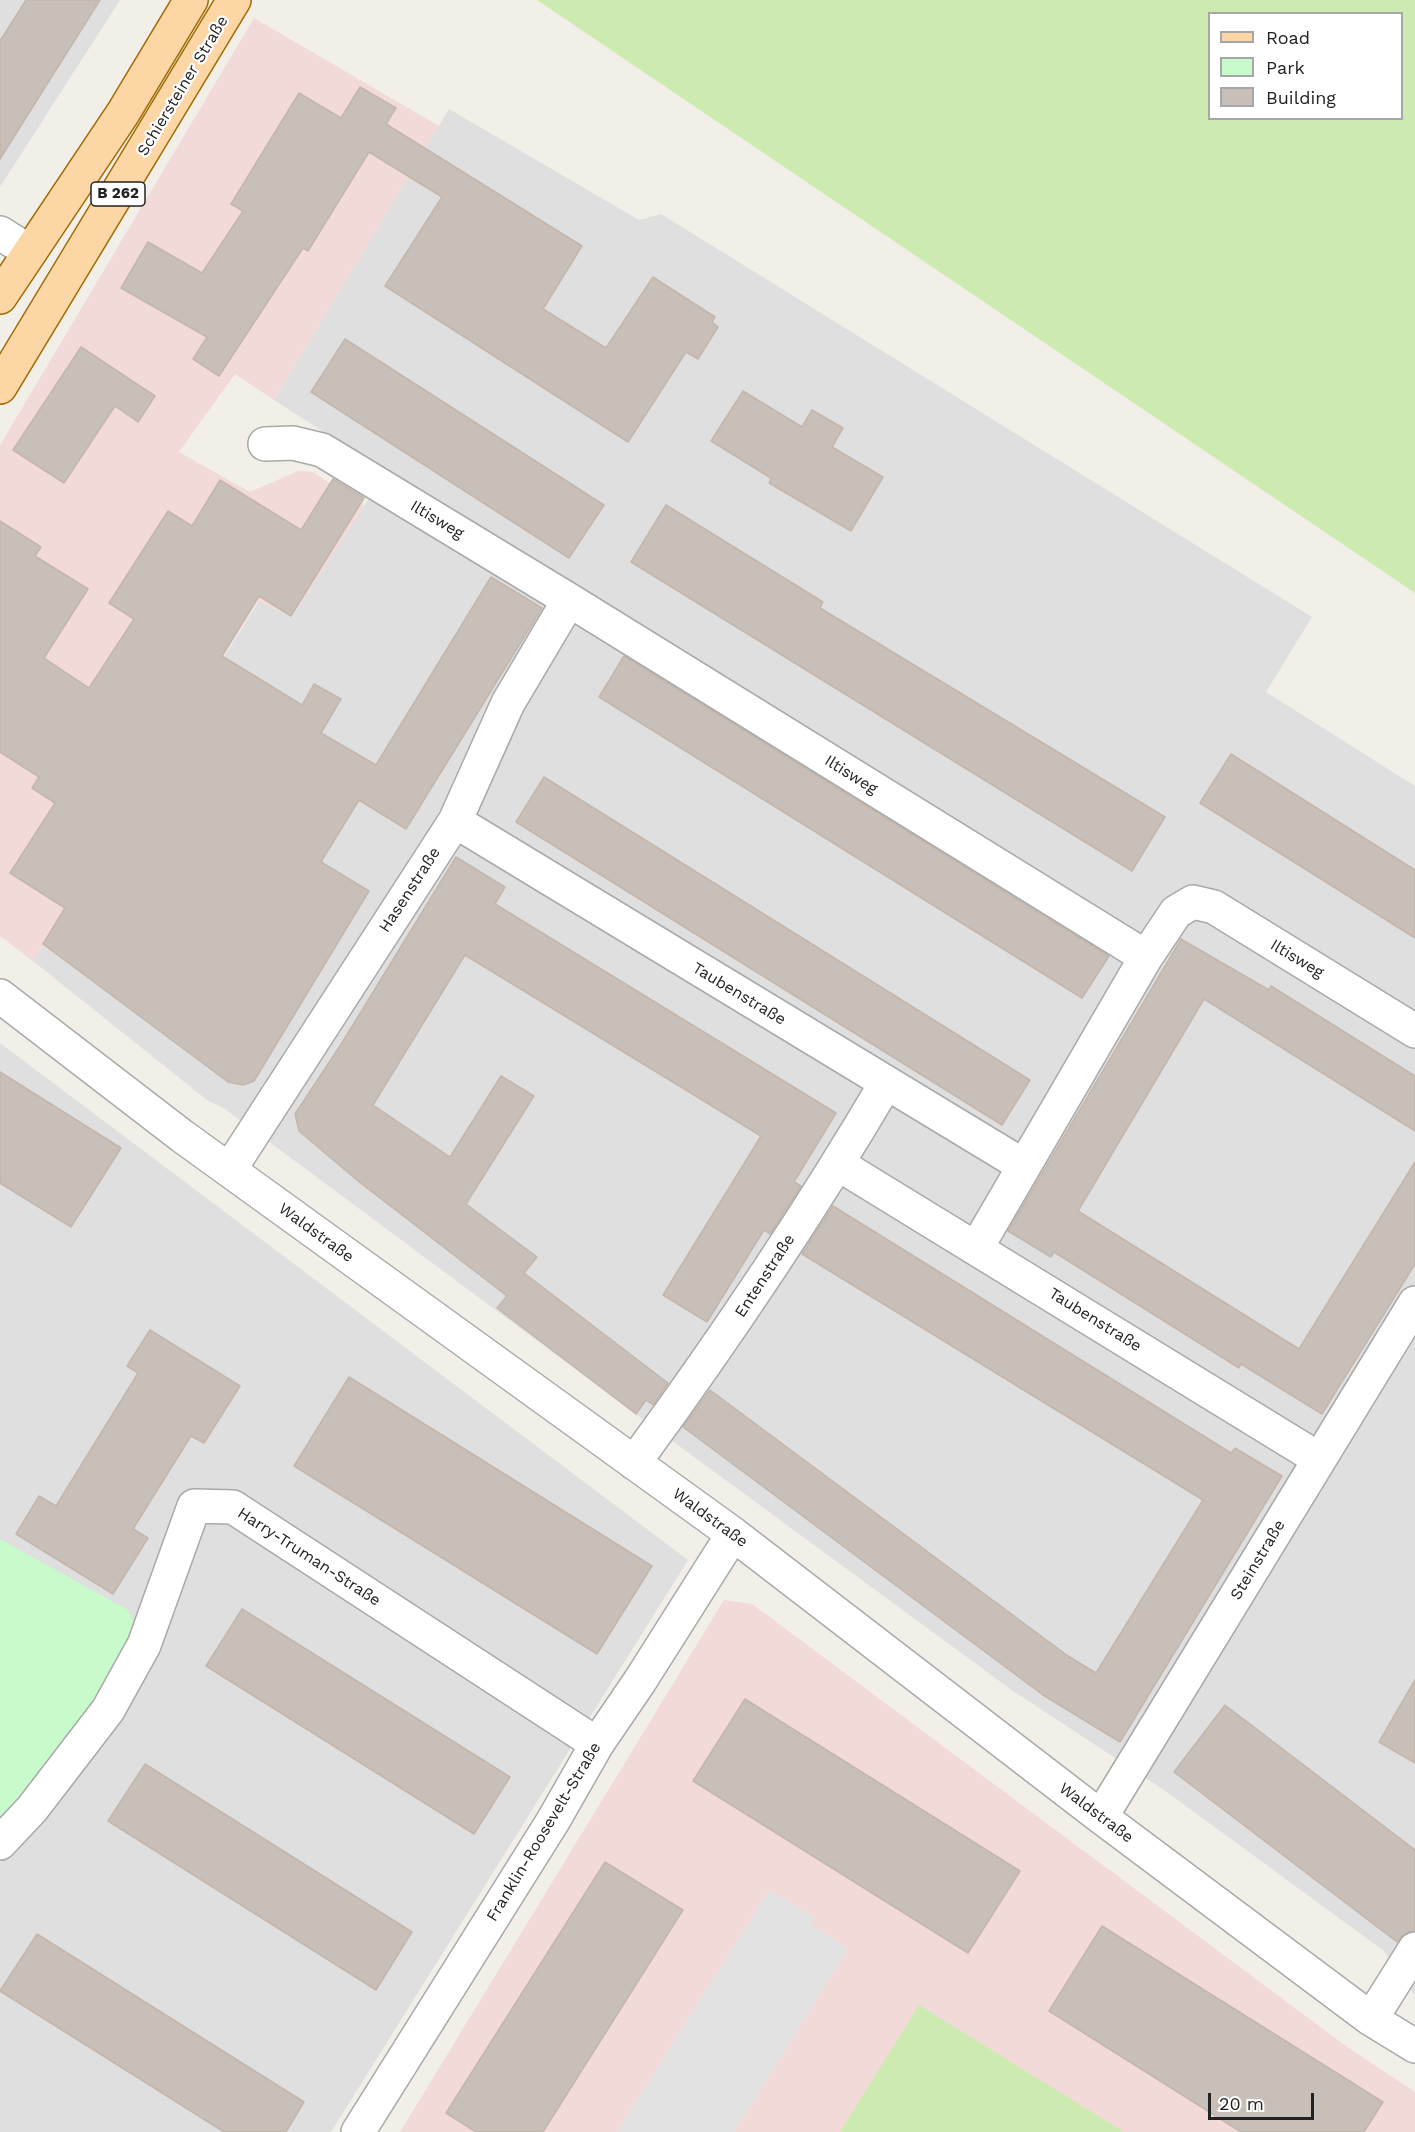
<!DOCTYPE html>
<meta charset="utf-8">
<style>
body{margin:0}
#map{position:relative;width:1415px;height:2132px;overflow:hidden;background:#f2efe9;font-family:"Work Sans",sans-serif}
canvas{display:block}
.legend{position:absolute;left:1208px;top:12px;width:195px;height:108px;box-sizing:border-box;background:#fff;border:2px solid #a7a7a7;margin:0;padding:8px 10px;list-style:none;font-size:18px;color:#222}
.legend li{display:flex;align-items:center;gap:12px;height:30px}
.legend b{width:30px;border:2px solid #a7a7a7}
.scale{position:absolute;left:1208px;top:2093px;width:106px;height:27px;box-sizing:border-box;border:3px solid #222;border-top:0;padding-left:8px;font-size:18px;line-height:21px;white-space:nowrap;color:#222;-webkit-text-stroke:4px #fff;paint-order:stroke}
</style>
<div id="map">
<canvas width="1415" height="2132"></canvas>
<ul class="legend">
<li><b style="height:8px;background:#fcd6a4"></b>Road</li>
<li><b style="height:16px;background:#c8facc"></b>Park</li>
<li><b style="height:16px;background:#c7bfb8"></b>Building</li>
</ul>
<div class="scale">20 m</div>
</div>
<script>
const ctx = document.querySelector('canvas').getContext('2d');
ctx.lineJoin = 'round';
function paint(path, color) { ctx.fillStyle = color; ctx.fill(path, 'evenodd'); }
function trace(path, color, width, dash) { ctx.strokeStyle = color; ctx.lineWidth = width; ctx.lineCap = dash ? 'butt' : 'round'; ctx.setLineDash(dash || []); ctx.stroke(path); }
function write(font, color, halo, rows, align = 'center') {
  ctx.font = font + ' "Work Sans",sans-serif'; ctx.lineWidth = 4.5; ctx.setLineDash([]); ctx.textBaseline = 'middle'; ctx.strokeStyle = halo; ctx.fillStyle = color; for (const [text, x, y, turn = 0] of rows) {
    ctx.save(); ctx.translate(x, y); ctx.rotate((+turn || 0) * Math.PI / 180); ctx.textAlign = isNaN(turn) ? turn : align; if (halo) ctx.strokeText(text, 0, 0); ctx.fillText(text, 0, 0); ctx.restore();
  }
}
paint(new Path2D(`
 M0,0H120L0,187Z
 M449,109L639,220L661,214L1312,617L1266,692L1415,786V1996L1384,1951L1164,1790L1013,1691L641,1418L225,1109L207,1100L33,961L259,601L292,617L386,472L274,400Z
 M0,1043L688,1560L331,2132H0Z`), '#e0dfdf');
paint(new Path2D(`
 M254,18L439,126L274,400L235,374L179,452L250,492L298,471L313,472L365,506L292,617L258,601L33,961L0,936V445Z
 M724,1600L752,1604L1350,2049L1415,2092V2132H400Z`), '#f2dad9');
paint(new Path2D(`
 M537,0H1415V593ZM1210,14H1402V118H1210Z
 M919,2005L1124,2132H840Z`), '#cdebb0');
paint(new Path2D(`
 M0,1539L128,1610L144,1645L0,1843Z`), '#c8facc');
paint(new Path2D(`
 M769,1890L815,1918L811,1925L848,1949L734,2132H617Z`), '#e2e2e2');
const building = new Path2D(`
 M26,0H100L0,159V41Z
 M360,87L396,108L386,124L582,246L543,309L606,348L653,277L715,317L712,322L718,327L698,359L686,352L628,442L385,286L442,197L369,152L308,251L303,248L219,376L193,359L207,337L121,288L148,242L202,273L243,211L231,204L299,93L341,118Z
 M345,339L604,505L569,558L311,392Z
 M81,347L155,396L138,422L115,406L64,483L13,450Z
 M743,391L802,427L812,410L843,428L832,447L883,477L851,531L769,483L771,478L711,441Z
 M333,479L364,498L291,616L259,596L222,656L302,705L314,684L341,699L321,733L376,765L491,577L542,608L406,829L359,800L321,862L369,891L254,1081L243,1085L228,1082L43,944L65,908L10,873L55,803L32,788L39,777L0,752V521L41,547L35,556L88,589L44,658L89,688L134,619L109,603L168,511L192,526L220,480L301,530Z
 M666,505L823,602L820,608L1165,817L1132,871L631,562Z
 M624,656L1109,956L1082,998L599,697Z
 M1231,754L1415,870V938L1200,803Z
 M544,777L1030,1080L1002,1125L516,822Z
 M456,857L505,887L495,904L836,1113L794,1182L801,1186L770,1234L764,1230L707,1322L663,1295L761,1136L465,955L373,1105L450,1157L501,1076L534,1096L466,1204L537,1257L524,1273L668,1383L653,1405L646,1400L636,1414L497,1308L507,1296L358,1181L299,1131L295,1114L340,1046Z
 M1181,939L1269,990L1271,986L1415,1076V1131L1204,999L1078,1211L1299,1349L1415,1162V1264L1322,1414L1241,1364L1239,1368L1054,1252L1051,1257L1008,1231Z
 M0,1072L121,1148L71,1227L0,1183Z
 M833,1206L1231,1453L1235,1448L1282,1476L1120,1742L1043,1695L683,1427L710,1390L1068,1656L1096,1673L1203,1500L802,1254Z
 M150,1330L240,1386L204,1443L191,1436L133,1529L148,1538L113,1594L16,1534L39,1496L56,1506L138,1373L127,1366Z
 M349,1377L652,1566L597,1654L294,1466Z
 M242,1609L510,1777L474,1834L206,1666Z
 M1415,1680V1763L1379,1742Z
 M745,1699L1020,1871L968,1953L693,1781Z
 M1225,1705L1415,1850V1930L1406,1933L1397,1942L1174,1772Z
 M145,1764L412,1932L376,1990L108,1821Z
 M605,1862L683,1910L543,2132H476L446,2113Z
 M1102,1926L1383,2102L1364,2132H1241L1049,2011Z
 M37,1934L304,2102L286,2132H224L0,1991Z`);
paint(building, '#c7bfb8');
trace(building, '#c4b6ab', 1.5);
const minor = new Path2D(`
 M0,233L30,252
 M265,444L293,443L322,450L569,600L1146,957
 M455,821L1024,1166
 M0,996L182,1136L733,1534L1101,1817L1371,2019L1415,2046
 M838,1164L1319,1459
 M230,1169L455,821L508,703L569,600
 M977,1247L1146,957L1176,912L1193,902L1214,907L1415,1031
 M634,1463C724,1340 809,1214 886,1083
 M1101,1817L1415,1303
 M0,1843L32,1809L108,1710L144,1645L194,1506L233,1507L597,1744
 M1371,2019L1415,1949
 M358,2132L553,1821L597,1744L640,1681L733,1534`);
const major = new Path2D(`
 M0,297L123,113L191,0
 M0,387L234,0`);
trace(minor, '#a9a9a9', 36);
trace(major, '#a06b00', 36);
trace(minor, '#fff', 33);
trace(major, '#fcd6a4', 33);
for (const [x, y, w] of [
 [118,194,54]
]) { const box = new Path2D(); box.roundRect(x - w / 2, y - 12, w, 24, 4.5); ctx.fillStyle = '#fff'; ctx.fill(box); trace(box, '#222', 1.5); }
write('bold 15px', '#222', null, [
 ["B 262",118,194]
]);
write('16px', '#222', '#fff', [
 ["Schiersteiner Straße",183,86,-59],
 ["Iltisweg",437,520,31],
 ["Iltisweg",851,775,32],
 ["Hasenstraße",410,890,-57],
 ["Iltisweg",1297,959,31],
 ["Taubenstraße",739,994,31],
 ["Waldstraße",316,1233,36],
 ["Entenstraße",765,1276,-57],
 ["Taubenstraße",1095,1320,32],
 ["Waldstraße",710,1518,36],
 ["Harry-Truman-Straße",309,1557,33],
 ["Steinstraße",1258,1560,-59],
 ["Waldstraße",1096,1813,37],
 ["Franklin-Roosevelt-Straße",544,1832,-59]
]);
</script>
